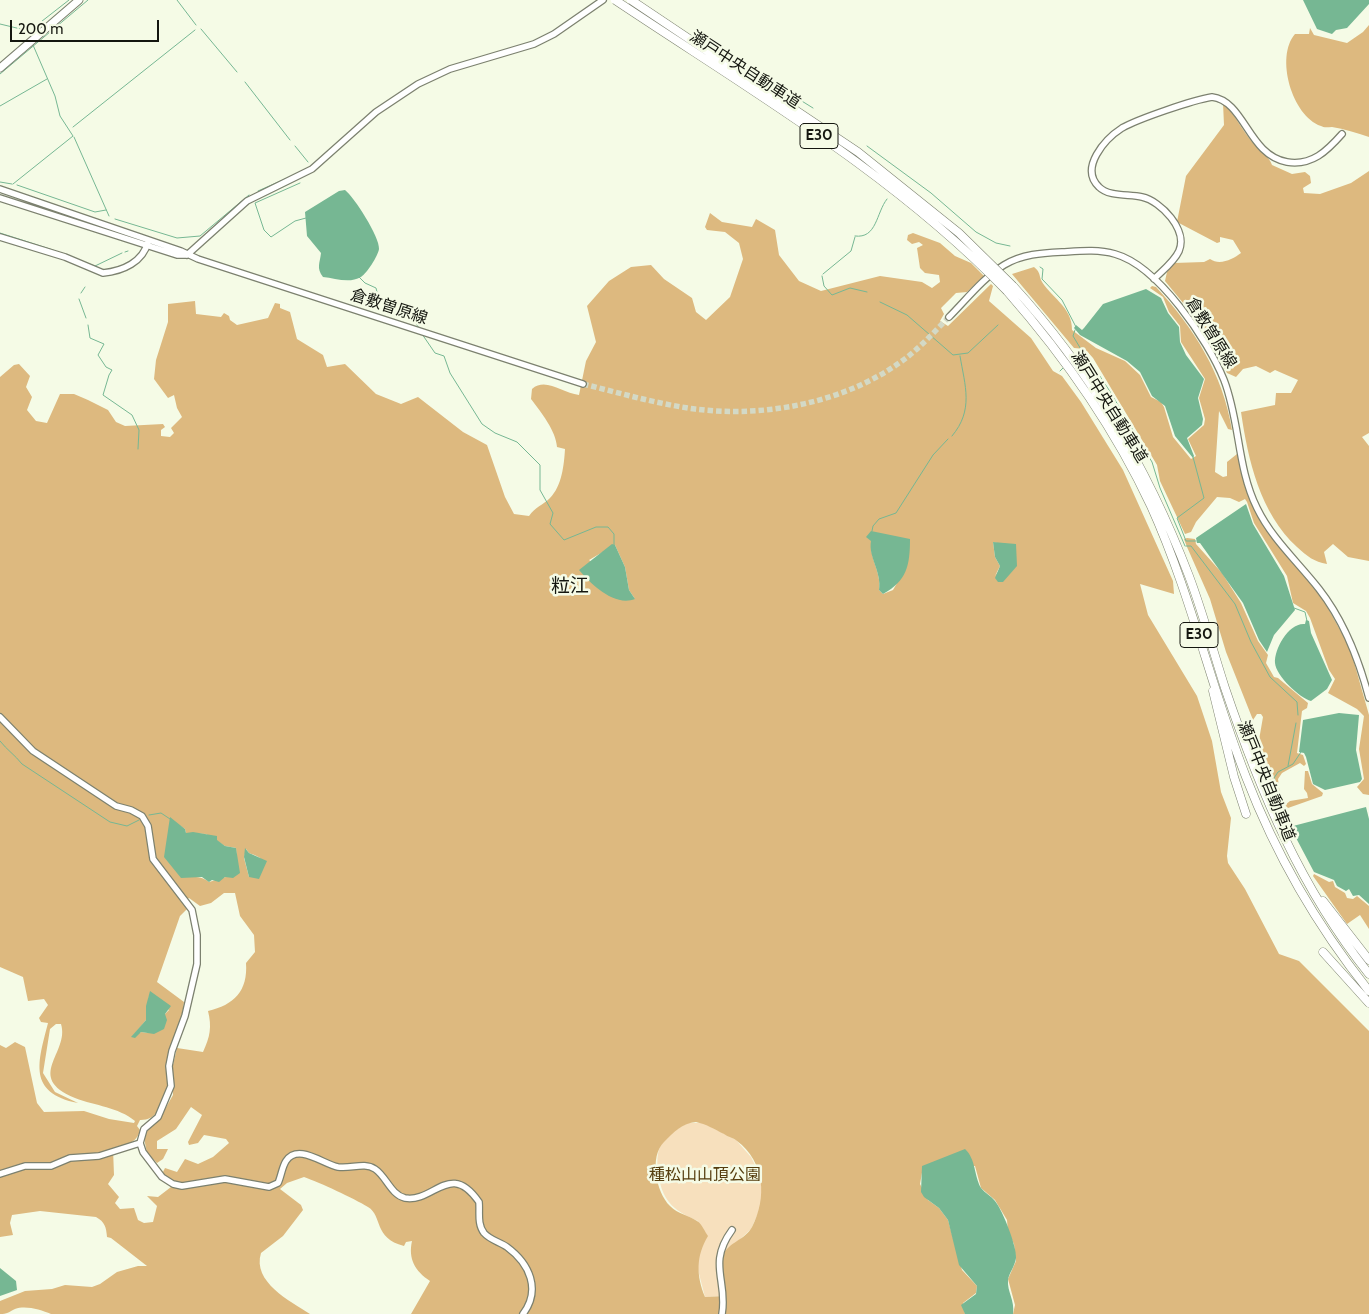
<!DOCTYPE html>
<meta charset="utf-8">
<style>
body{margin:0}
#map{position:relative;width:1369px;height:1314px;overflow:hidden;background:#f5fbe6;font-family:Cabin,sans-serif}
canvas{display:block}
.scale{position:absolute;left:10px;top:20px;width:149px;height:22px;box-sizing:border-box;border:2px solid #14160f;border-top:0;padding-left:6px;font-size:15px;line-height:18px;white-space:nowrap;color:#14160f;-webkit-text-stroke:4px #f5fbe6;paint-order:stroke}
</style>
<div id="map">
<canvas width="1369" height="1314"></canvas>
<div class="scale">200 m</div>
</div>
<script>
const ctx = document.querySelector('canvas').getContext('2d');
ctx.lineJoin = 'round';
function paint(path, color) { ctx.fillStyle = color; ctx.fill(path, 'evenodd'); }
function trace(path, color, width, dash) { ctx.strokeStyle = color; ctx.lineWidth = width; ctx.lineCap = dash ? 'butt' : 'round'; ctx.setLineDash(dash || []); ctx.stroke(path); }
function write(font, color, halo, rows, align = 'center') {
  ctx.font = font + ' Cabin,"Noto Sans JP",sans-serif'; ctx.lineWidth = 5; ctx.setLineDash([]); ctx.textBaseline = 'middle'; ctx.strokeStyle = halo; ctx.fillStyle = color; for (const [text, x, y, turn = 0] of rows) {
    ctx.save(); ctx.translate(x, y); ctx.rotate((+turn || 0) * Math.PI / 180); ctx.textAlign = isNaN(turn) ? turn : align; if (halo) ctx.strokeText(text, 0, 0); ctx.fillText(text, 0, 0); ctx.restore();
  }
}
paint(new Path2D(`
 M688,1123H704L736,1140L751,1157L760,1175L763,1197L760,1209L751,1229L734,1245L722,1272L726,1296L705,1297L697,1266L701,1248L698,1221C676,1212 663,1202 659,1178C654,1148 660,1137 688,1123Z`), '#f7e0bd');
paint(new Path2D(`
 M1369,25V137C1357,133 1344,129 1332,127C1328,127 1324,128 1321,126C1292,116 1275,57 1295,34H1309L1310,28L1314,35L1347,43L1363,32Z
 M1223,103C1236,115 1242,131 1254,144C1260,152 1269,156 1272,165L1292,174L1305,172L1310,176L1311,183L1303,188L1304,193L1320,194L1351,183L1369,171V433L1362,437L1369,446V561L1348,557L1333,544L1324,552L1327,564C1314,562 1307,556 1297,547C1260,513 1248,460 1241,412L1275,405L1276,393H1291L1298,380L1275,370L1270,373L1256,366L1243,369L1236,377L1227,373L1202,326L1165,281L1167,272L1174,263L1204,262L1210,259C1220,266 1233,259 1241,253L1233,240L1220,237V242L1217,243L1177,222L1186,176L1224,125Z
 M710,213L722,222L752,227L756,219L775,230L779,255L799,281L821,291L880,276L922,282L932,288L940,282L939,275L925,273L920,268L917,248L923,245L919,242L912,244L907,240L908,235L913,233L940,243L955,256L971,263L984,276L967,292L956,293L941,308L944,314L940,321L948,326L991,284L993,286L989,301L1031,338L1053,371L1062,376L1081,402L1123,470L1173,581L1174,594L1140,584L1148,615L1197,696L1212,741L1221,792L1231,818L1227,856L1228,863L1245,889L1279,954L1299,961L1369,1031V1314H1013L1015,1305L1008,1279L1016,1261L1014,1244L1008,1232L1007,1220L995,1200L981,1188L975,1166L923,1167L920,1184L928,1200L939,1208L948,1220L962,1270L977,1286L976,1293L963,1303L965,1314H411L430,1281C415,1271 408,1259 412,1241L406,1242L404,1246C373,1238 383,1216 368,1207C353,1198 321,1183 304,1177L287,1183L280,1189L301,1205L303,1210L283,1236L261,1253C252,1282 290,1301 310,1314H51C41,1310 26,1305 15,1309C9,1312 7,1314 0,1314V1301L25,1291L52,1289L65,1285L92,1287L100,1284L117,1272L138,1266H147L111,1238L107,1237C106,1227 105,1222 96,1217L40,1211L12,1215L10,1223L13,1235L0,1237V1045L6,1048L15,1042L25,1047L37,1103L44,1112L84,1111L109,1119L134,1123L135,1121C118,1107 96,1106 75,1098C24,1077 70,1053 61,1024H56L50,1029L43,1073L55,1092L78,1103C27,1093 38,1062 48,1023L41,1022L39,1018L48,1005L44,999L28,1001L23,977L0,967V377L14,365L19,364L30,376L26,387L32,397L27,410L36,421L47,423L60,394H74L88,400L108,410L116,422L125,426L163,424L165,427L161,430V436L170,437L174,433L171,428L182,417L177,408L174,395L168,398L154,379L156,360L168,322V304L195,301L196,314L221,317L224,313L229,316L230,320L237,325L268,318L275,303L280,304V308L290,312L297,339L323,355L327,367L345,364L376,394L401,404L418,397L463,432L487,445L505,497L514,514L529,516C535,507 543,505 550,498C562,486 564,465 565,449L557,447C556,431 541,412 531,399L532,389C546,377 562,393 579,395L586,361L596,342L587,306L609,281L631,267L651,265L664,279L692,298L696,312L706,320L730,297L743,259L739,243L725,232L707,230L705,227ZM869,538L907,566L893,590L883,594L879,590C882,572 868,557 872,541ZM993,542L1014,547V549L995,576L1000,566L995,557ZM615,545L625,567L629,590L635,599L589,560ZM179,825L185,829L186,833L206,834L225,846L236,848L237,861L229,876L209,882C197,872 188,883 172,864ZM246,849L249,853C256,856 261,856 264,864L260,874L249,877L244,858ZM224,893H235L240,916L254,935L255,952L246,963C248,991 234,1005 208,1011C212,1027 210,1037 203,1052L177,1048L172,1069L173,1095L160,1118L146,1130L144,1138L147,1153L157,1163L163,1159L168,1149H157V1141L176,1129L191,1107L202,1115L188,1142L189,1145L198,1143L204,1135L226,1139L229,1143L213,1157L198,1164L185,1159L177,1172L165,1168L163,1172L171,1187L158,1197L147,1196L157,1206L153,1222L144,1223L138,1220L134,1208L120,1209L115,1203L119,1197L108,1184L114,1175L113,1149C125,1145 137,1144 140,1130L137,1126L140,1120C171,1121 168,1068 172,1046C174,1031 183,1018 184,1002L157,982L180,916L187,909L184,902L189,898L200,906L211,903ZM149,996L169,1010L165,1014V1022L148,1033L141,1032L132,1037L146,1020ZM696,1122C706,1124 714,1129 724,1134C728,1137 734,1138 737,1141C765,1162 767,1198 752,1227C745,1240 729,1242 723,1255C719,1267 725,1284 726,1296L705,1297C696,1275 696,1256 708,1236C705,1232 702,1224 697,1221C688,1215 678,1214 670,1206C656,1192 649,1157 664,1142C674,1132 682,1123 696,1122Z
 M1034,267C1040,272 1039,274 1041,280C1049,296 1073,307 1072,330L1096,348L1125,361L1140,375L1151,397L1161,402L1164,407L1173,437L1191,459L1196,456L1188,439L1204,425L1205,419L1199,398L1205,379L1181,342L1180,326L1169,312L1163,297L1150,288L1152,286L1156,287C1194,328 1223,374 1232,430L1228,429L1219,411L1215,472L1223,477L1227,476V462L1237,454L1262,523L1324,601L1350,648L1369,715V795L1363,794L1357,787L1364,779L1359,749L1364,716L1357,709L1328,693L1335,679L1329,670L1310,618L1306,611L1293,603L1287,576L1254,523L1247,502L1245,499L1239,502L1230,498L1217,497L1196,522L1191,532L1185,534L1160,481L1157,465L1093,358L1085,349L1074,348L1012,274Z
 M1187,538L1195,539L1196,544L1222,573L1241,603L1258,641L1268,655L1266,663L1274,677L1278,678L1308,703L1307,708L1302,711L1297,753L1303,755L1306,764L1304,766L1300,763L1282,773L1278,779L1280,796L1275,800L1258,765L1264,760L1259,740L1263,717L1261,714H1257L1253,720L1226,652L1210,599L1187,547L1184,539Z
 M1305,771H1308L1312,784L1323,793L1322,796L1288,808L1285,805L1290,801L1308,798L1307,793L1304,789Z
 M1314,874L1329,882L1333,881L1335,887L1345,893L1347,898L1353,899L1357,896L1369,906V929L1360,915L1347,924L1313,876Z`), '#ddb97f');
paint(new Path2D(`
 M1303,0H1369V4L1347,28L1336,30L1332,34L1317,29Z
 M345,190C354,197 380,237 379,249C378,256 367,273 361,277C349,284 335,278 323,277C316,268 320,263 321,253L307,236L305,212L339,191Z
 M1146,289L1161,298L1168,313L1179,327L1180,342L1186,355L1204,379L1198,398L1203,419L1202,425L1187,438L1194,456L1193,458L1175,436L1165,406L1152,396L1140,372L1127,361L1080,335L1074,328L1076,325L1082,330L1084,328L1103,304Z
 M1246,504L1253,524L1284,576L1295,610L1274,635L1267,652L1259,640L1243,603L1200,543H1197L1196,538Z
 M871,531L910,539C910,565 907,581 883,594L879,590C882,572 868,557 871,541L866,537Z
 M993,542L1016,544L1017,566L1003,582H998L995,578L1000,566L995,557Z
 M612,544L615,545L625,567L629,590L635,599C614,607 591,584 579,570Z
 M1306,620L1309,621L1311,633L1332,680L1327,689L1311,701C1300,698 1276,676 1275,663C1274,649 1289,622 1305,624Z
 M1339,713L1359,715L1356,750L1362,779L1360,782L1325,790L1313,784L1306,757L1304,753L1299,752L1303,720Z
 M1366,807L1369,819V904L1359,895L1353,896L1349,889L1346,891L1337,886L1334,880L1314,872L1285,817L1288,816L1293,826Z
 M170,817L185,829L186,833L193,832L217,836V840L225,846L236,848L240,873L233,878L225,877L219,882L212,880L209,882L202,877L181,878L164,857Z
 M245,848L249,853L267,861L259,879L249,877L244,857Z
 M150,991L171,1006L165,1014L167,1020L164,1029L154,1034L141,1032L135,1038L131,1037L146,1020V1006Z
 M965,1149C976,1159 974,1176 981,1188C985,1193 991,1196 995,1201C1003,1211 1017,1247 1016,1258C1015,1266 1009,1273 1008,1280C1007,1292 1015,1300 1013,1314H965L961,1305L976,1294L977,1286L959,1265L948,1220L939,1208L924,1197L921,1192L922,1166Z
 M0,1268L16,1281L17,1290L0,1296Z`), '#76b793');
trace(new Path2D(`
 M177,0L196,25
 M0,24L25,30L30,25H37L69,0
 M201,29L237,72
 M723,52L813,108
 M0,74L88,0
 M245,82L290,140
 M0,106L47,79
 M73,127L195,30
 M74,137L109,216
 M295,146L308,162
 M867,146L931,193L976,232L996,243L1010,246
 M0,182L12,184
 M300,183L255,203L264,230L271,237L295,221L306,218
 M13,184L73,136L60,116L55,96L33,45
 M17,185L95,212L106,210
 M258,191L285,179
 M115,219L177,238L200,236L249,195
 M0,233L50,249L95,266L122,253
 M855,236C877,239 876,213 887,199
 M125,252L128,251
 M1040,267L1043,269L1042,279L1062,300L1076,327
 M823,274L851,251L855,237
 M822,276L824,286L832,295L850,288L867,292
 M359,277L365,283L376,288L379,300L383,301
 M81,293L85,287
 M79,299L86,318
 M880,302L907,315L953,355L968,353L998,325
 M401,307L410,315L419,328
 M88,325L90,338L104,344L98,355L106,367L112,370L109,375L103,395L132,415L139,430L138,449
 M1075,330L1073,336L1082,351
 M422,334L435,353L444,356L450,373L482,424L495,433L517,442L540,465V490L553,513L550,524L564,540L596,527H608L614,534V546
 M1084,352L1109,390L1152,462L1160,488L1185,546
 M1077,358L1084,353
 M1060,371L1063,368
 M952,436C974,410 965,386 960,356
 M1193,457L1204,498L1177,518L1186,541H1196
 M872,531L873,526L879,519L896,513L933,455L948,439
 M1186,546H1191L1235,604L1251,642L1270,677L1297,702L1298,715
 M1294,608L1305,612L1307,621
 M0,741C7,750 15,755 22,764L110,822L127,826L139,820
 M1288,766L1296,723
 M149,815L161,813L170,819
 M1287,818L1274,778L1278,772L1293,764L1301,752`), '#76b793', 1);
trace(new Path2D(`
 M583,384C620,393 657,404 695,409C764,418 844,403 902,361C919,349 934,332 949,317`), '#d3d9c6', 5.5, [5.5, 3]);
const tertiary = new Path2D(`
 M0,189L181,251L198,259L583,384
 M0,198L177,255H187
 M0,237L65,257L103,273C123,271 143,262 148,242
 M187,255L247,201L312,169L376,112L418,84L450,69L534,44L554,34L603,0
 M1154,279C1162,271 1174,262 1179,251C1188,230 1161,201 1142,197C1129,194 1109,197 1099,187C1079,168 1105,139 1122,128C1138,119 1193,100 1212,97C1245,101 1248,155 1287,162C1312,166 1327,151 1342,134
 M949,317C966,300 983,278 1004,265C1022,254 1042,253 1062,252C1079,251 1098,249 1115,254C1158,266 1208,340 1224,380C1240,421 1237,468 1257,508C1272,539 1298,562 1319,589C1344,621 1359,660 1369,698
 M0,717L33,751L116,806L131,810L142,816L148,826L153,859L192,910L197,935V964L185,1016L172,1051L169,1066L171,1086L158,1117L144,1129L140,1143L143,1152L162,1177L173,1184L182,1186L225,1179L269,1187L278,1183C281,1177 282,1167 286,1161C298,1143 323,1164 338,1167C351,1169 364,1162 375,1169C386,1176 391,1195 405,1198C434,1203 450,1160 479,1202C480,1212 477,1224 484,1233C490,1240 500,1242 507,1247C530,1264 541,1290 523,1314
 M0,1174L25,1166H51L70,1158L99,1156L140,1143
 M722,1314C728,1281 707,1264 732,1230`);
const primary = new Path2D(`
 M0,68L79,0`);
const motorway = new Path2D(`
 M1013,286C1091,371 1148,469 1189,576C1203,613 1213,651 1225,688C1260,791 1301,889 1369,974
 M1007,291C1065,357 1114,427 1151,506C1191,594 1211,688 1246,777C1276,855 1317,926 1369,991
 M1213,691L1234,777L1246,814
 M1323,901L1369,960
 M1323,952L1369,1003`);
trace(tertiary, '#7c816f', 8);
trace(primary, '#7c816f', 9);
trace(motorway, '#7c816f', 9);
trace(tertiary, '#fff', 5.5);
trace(primary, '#fff', 7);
trace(motorway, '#fff', 8);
const motorwayBridge = new Path2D(`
 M615,0C751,91 893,173 1007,291
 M631,0L858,152L959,233L1013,286`);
trace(motorwayBridge, '#7c816f', 9, []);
trace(motorwayBridge, '#fff', 8);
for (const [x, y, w] of [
 [819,136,38],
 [1199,635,38]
]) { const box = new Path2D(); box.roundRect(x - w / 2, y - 12.5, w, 25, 4); ctx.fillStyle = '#f5fbe6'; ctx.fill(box); trace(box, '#14160f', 1); }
write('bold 15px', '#14160f', null, [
 ["E30",819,136],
 ["E30",1199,635]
]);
write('16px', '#14160f', '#f5fbe6', [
 ["瀬戸中央自動車道",745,70,33],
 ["倉敷曽原線",389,307,18],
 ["倉敷曽原線",1211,333,58],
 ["瀬戸中央自動車道",1109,407,58],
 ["瀬戸中央自動車道",1266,781,68]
]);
write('16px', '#543c0d', '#f5fbe6', [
 ["種松山山頂公園",705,1175]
]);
write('19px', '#14160f', '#f5fbe6', [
 ["粒江",570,586]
]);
</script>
